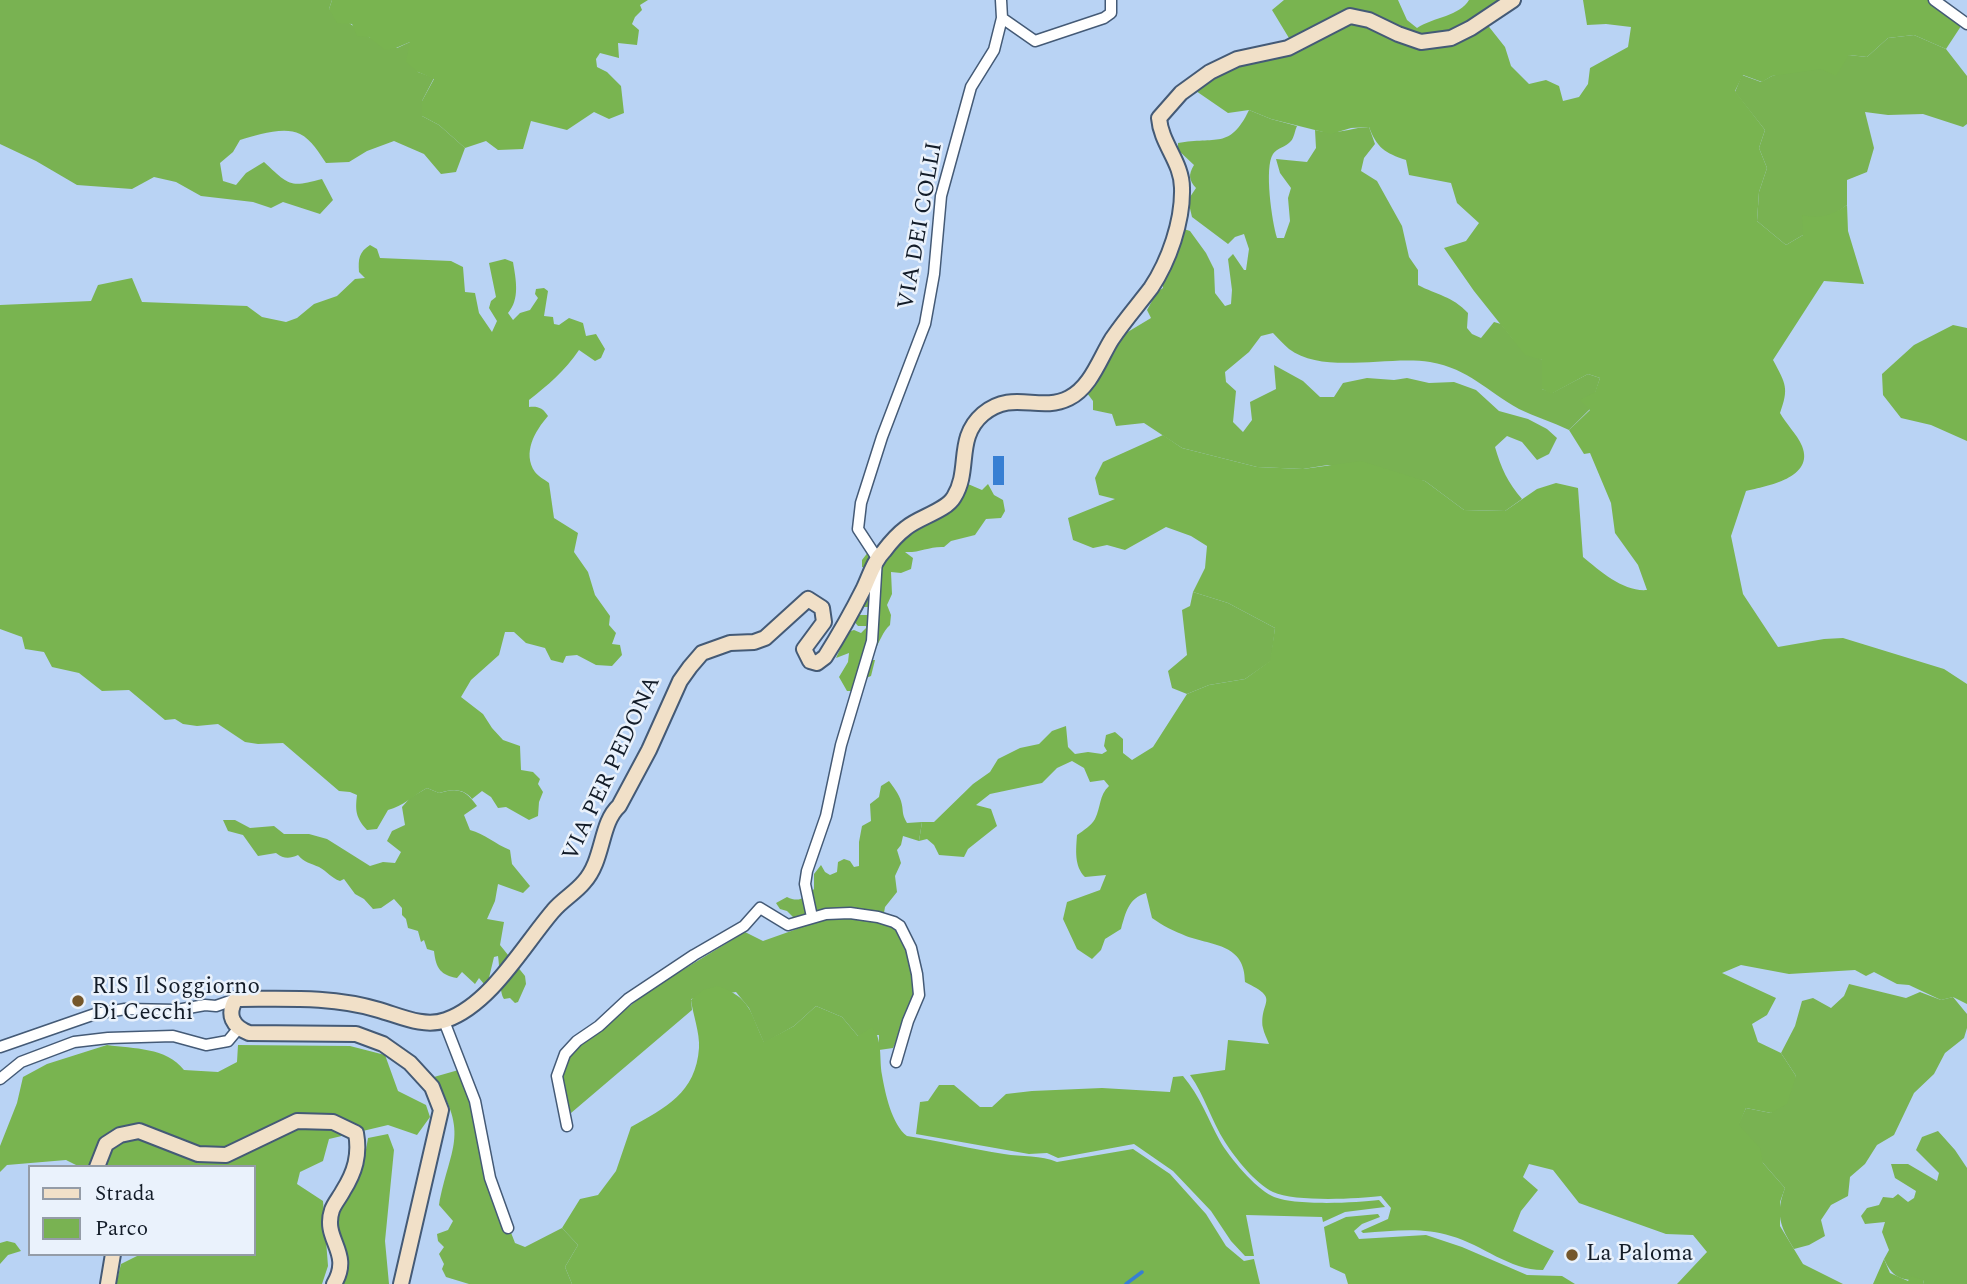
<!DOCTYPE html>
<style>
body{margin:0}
#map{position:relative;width:1967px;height:1284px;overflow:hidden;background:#b9d3f4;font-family:Spectral,serif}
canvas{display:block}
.legend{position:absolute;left:28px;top:1165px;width:228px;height:91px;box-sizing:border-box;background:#eaf2fc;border:2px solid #949ca7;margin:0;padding:9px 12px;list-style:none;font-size:21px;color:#131c28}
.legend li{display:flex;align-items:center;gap:14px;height:35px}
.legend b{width:35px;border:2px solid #949ca7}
</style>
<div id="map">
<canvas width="1967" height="1284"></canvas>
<ul class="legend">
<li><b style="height:9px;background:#f1e0c8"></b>Strada</li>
<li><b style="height:19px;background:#79b252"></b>Parco</li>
</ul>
</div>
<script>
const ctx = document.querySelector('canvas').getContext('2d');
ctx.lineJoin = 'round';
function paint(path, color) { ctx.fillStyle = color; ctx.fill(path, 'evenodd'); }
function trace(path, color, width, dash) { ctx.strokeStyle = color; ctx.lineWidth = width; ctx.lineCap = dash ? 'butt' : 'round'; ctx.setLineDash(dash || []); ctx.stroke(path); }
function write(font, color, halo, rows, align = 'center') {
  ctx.font = font + ' Spectral,serif'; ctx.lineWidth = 5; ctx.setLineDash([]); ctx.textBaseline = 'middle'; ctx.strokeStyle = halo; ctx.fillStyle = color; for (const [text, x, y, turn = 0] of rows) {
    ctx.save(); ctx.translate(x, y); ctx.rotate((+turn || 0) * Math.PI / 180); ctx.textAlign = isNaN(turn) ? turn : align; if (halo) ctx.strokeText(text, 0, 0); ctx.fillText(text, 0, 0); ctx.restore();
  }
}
paint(new Path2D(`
 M0,0H332L329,9L369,37L397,48L410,42L418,72L434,78L422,101V116L439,125L465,148L456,172L441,174L424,154L394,141L367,151L349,162L326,163C320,154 311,139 300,134C284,126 257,135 240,140L233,152L220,163L223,181L236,185L246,173L264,162C289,185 289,188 322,179L333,200L320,214L283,202L271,208L253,202L201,196L176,182L154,177L132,189L77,185L36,161L0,144Z
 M1914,35L1946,49L1967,76V124L1963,127L1923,114L1888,115L1865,112L1874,148L1867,172L1847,180V205L1830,217L1815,218L1803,235L1786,245L1757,221L1759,192L1767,168L1759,148L1765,130L1735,92L1742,75L1761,82L1772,76L1849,55L1867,57L1888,38Z
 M1249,110L1271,119L1297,126C1295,130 1294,138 1291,141C1286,147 1277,148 1273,154C1264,167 1272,222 1277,238H1284L1290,221L1288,198L1291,188L1280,173L1276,159L1307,162L1316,148L1315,130C1337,136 1347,128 1369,127L1375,144L1364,158L1361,171L1377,181L1402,226L1409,257L1418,270V285C1437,295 1452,296 1468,313L1467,328L1472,334L1481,338L1494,322L1501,324L1513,339L1542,360V389L1552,393L1588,374L1600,378L1590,409L1569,430C1553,422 1535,417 1519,409C1486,391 1470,369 1430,362C1389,355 1323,375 1289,349C1283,344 1278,338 1273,333L1261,336L1249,352L1225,372L1226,382L1236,391L1233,422L1243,432L1252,420L1250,402L1276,389L1274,365L1303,381L1320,397H1334L1343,383L1367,378L1394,380L1407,378L1429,383L1454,382L1476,390L1499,411L1528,419L1547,429L1557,438L1549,454L1537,460L1522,442L1507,436L1495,447C1501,468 1508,483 1522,499L1505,511L1464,510L1425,481L1328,465L1303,469L1257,467L1182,448L1144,423L1116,426L1112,414L1093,410V401L1087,393L1116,339L1151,318L1147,310L1157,292L1163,288L1162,280C1170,274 1170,265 1177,256L1174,251L1184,229L1190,231L1206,253L1214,269L1215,293L1225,306L1231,304L1232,290L1228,259L1233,254L1244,270H1246L1249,249L1244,234L1235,237L1228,244L1192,217L1188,200L1196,188C1189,180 1188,175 1194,165L1178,150V143C1216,136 1230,150 1249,110Z
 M1193,592L1228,603L1275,628L1271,661L1245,679L1209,685L1187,694L1172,688L1168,671L1187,655L1182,610L1190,606Z
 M889,781C894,788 899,794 901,801C904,811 901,813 907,823L922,822L919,841L903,836L901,845L897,850L901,863L895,876L897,892L885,907L884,913L848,909L795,919L787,911L780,909L776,903L787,897C799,903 805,898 814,889V874L821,865L825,872L830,875L837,872L838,862L844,859L850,861L854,867L859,866V842L862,826L871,821L870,804L879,797L881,786Z
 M427,788L439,793C458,787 466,790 477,806L464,815L470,830C485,834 495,844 510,850L512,864L530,886L523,893L498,884L495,901L487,919L504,922L500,945L525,976L526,984L518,1002L515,1003L510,998L504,999C499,992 500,968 498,956L494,957L488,982L484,984L479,978L475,984L462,972L457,978C441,975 436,969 434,951L427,949L424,940L421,942L418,931L408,928L406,919L402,915V908L394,899L381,908L373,909L364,899L355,894L344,879L340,881C331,878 327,871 319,867C310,863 305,863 298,855C289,859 284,859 276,853L258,856L243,835L228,831L223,820H235L250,828L274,826L284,834H309L327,839L370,866L383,862L395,863L401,852L387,841L392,831L405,825L402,807L410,798Z
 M848,917L891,924L904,938L915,985V1001L893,1048L879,1050V1035L858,1036L842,1017L816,1006L794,1026L764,1043L749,1008L736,992L691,999L692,1010L571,1113L567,1105L560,1075L568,1057L578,1044L602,1029L648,991L745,932L763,941L825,919Z
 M1849,984L1906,998L1920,992L1941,1000L1953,997L1967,1014V1028L1964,1038L1945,1053L1934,1074L1914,1093L1894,1135L1877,1145L1865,1164L1850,1177L1848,1196L1831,1205L1821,1220L1825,1236L1809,1245L1794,1249C1780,1226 1775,1214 1785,1188L1763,1163L1738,1125L1746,1108L1771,1113L1796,1076L1781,1053L1795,1026L1802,1001L1813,998L1831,1008L1844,996Z
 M462,1069L490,1178L515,1243L525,1247L562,1228L578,1245L565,1267L572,1284H469L446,1277L442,1269L444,1264L439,1254L444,1247L438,1241L437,1234L448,1230L453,1221L439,1205C450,1146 470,1136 434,1077Z
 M1938,1131L1955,1150L1967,1168V1284H1923L1924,1280C1903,1281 1893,1279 1884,1259L1889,1250L1882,1232L1885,1222L1865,1224L1861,1216L1867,1208L1879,1205L1883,1197L1893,1198L1898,1194L1908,1202L1914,1198L1916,1191L1895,1178L1891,1164H1908L1937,1181L1939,1173L1916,1150L1922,1137Z`), '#79b252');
paint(new Path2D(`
 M332,0H648L640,5L642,10L635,17L632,24L639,30L637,45L618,43L619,58L600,53L596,59L597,67L607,72L621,86L624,113L609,119L594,112L567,130L531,121L523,149L498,150L486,141L465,148L439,125L422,116V101L434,79L418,72L406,62L410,42L396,48L385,50L369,37L357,36L352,24L337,23L329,9Z
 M1284,0H1398L1407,20L1417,28C1434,17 1460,16 1469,0H1516V8L1486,23L1505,47L1511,66L1529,84L1546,80L1559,86L1563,101L1579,97L1588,84L1590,68L1628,47L1631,27L1606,24L1587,25L1583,0H1939L1967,17L1946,49L1914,35L1888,38L1867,57L1849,55L1836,76L1821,69L1772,76L1762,82L1743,75L1735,91L1765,130L1759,148L1767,168L1759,192L1757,221L1786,245L1803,235L1802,215C1821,219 1830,216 1847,205L1848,231L1864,284L1824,281L1773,360C1786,384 1789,388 1780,413C1786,424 1797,434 1802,446C1815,478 1767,486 1746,491L1731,536L1743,594L1778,647L1824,639L1843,638L1944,669L1967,684V1004L1953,997L1941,1000L1909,985L1897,984L1874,972L1866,976L1855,970L1789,974L1741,965L1722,973L1776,998L1767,1015L1752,1024L1758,1042L1781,1053L1796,1076L1787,1104L1771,1113L1746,1108L1739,1125L1760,1148L1763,1163L1785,1188L1780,1202V1226L1803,1264L1843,1284H1677L1707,1252L1693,1235L1666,1234L1579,1203L1553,1170L1529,1164L1523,1177L1538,1190L1521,1211L1513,1231L1554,1251L1543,1270C1509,1270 1483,1245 1451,1236C1423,1227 1393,1231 1363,1233L1361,1231L1388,1219L1391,1208L1381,1196C1357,1199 1294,1202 1273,1192C1255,1183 1236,1159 1225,1142C1211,1120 1205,1096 1190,1075L1225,1070L1228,1040L1269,1044C1267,1039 1264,1033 1263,1028C1259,1000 1282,1000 1245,982C1245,944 1214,946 1186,936C1174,931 1163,926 1152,918L1146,893C1128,899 1126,912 1121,929L1105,939L1101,950L1092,959L1077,949L1063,919L1067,902L1100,890L1106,875L1085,877C1074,866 1076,850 1077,835C1084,830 1091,826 1095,819C1101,807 1099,795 1109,786L1104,780L1090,782L1084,768L1072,761L1057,768L1042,783L990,794L976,805L991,809L997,826L968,849L964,857L939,855L934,845L927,839L919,841L922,822H934L973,784L990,772L998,759L1020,748L1039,744L1052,731L1066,726L1068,747L1075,754L1088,752L1102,754L1107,751L1104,746L1106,735L1115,732L1123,739V753L1132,760L1153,747L1187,694L1209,685L1245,679L1270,661L1275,628L1228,603L1193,592L1205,568L1207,546L1191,536L1166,527L1125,550L1107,545L1093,548L1073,540L1068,518L1115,499L1099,495L1095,478L1103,462L1163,435L1182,448L1257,467L1303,469L1361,461L1425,481L1464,510L1505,511L1537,489L1556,483L1578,488L1583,557C1601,572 1624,592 1647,590L1638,565L1615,533L1611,503L1590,453L1584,454L1569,430L1590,410L1580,400L1595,392L1600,378L1588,374L1551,394L1542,389V360L1525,355L1474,291L1444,248L1466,241L1479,223L1457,203L1451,183L1409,175L1406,160C1385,153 1377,148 1369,127L1351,128L1331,134L1271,119L1249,110L1228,113L1196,91L1222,70L1295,48L1272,10Z
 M370,245L377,249L380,258L451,261L463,267L465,292L475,293L479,313L492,332L497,321L489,308L491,301L496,297L489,263L505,259L513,262C516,280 520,299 508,313L513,320L520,313L530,310L538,298L535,294L536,289L544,288L548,291L544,316L553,317L554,324L559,325L569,318L583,323L586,336L596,334L605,349L601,358L595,361L579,350C565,371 548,385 529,400V407C538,406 543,408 548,416C535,431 522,453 535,472C538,476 545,480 549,483L554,518L578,533L574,552L588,572L595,595L610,616L609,625L616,633L612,644L620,645L622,655L612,666L596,665L577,655L566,656L563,663L551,660L545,648L526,643L514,632H505L499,655L471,680L461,697L483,714L492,728L503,740L520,746L521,770L533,772L540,779L538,784L543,792L539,802L538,816L529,820L506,807L498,808L491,797L482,791L472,799C464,788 451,789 439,793L427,788C413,796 403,806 388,810L377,829L367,830C356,818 355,811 357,795L350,792L339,791L283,743L258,744L245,742L218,724L197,726L183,724L175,719L165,720L129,690L102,691L79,673L52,667L44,652L25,649L22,637L0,629V305L91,301L98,285L132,278L142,302L247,306L262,317L286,322L297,318L314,304L337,296L355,279L365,278L359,272C358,259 359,252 370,245Z
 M1953,325L1967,328V441L1931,425L1901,418L1883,395L1882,374L1914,345Z
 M968,484L982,490L988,484L994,495L1003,500L1005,511L1001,518L986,519L975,535L951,541L944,547C930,546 919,553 905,552L913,558L911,569L901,573L891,572L892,594L887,605L891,615L890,625C883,631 879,643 874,652L865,651L863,655L865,660H875L871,676L861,680L853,691H847L839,677L848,662L849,653L836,658L848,632L854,630L861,633L866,628V626H858L852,619L856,615H868L871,607H859L872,571L862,567V560L869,551H894L897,544L941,504L945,497L957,500Z
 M717,986C751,997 750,1012 764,1042L794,1026L816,1006L842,1017L858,1036L872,1027C883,1040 879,1058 882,1075C885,1093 892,1125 907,1136C940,1141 971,1149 1004,1154C1022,1157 1041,1155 1057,1162L1133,1149L1170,1174L1206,1214L1226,1246L1244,1261L1254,1259L1260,1284H572L565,1267L578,1245L562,1228L580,1199L598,1195L616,1171L631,1127C665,1108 696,1093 699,1048C700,1033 693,1015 691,1000L703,990Z
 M107,1045C134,1049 166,1047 184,1070L218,1072L237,1062L238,1045L350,1046L385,1055L398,1091L426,1105L430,1117L417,1135L388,1125L329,1139L323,1161L300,1172L297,1184L323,1201L328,1266L322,1284H116L121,1264L141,1254H254V1167H80L66,1160L7,1165L0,1172V1146L17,1103L23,1077L47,1064Z
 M1183,1076C1200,1096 1208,1119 1220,1141C1229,1157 1255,1188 1272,1196C1292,1206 1355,1203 1379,1200L1385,1207L1345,1212L1323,1222L1322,1217L1246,1215L1254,1256H1245L1231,1241L1211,1211L1173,1171L1134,1144L1058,1158L1047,1153L1029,1154L916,1134L920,1102L928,1101L939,1085H954L980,1107H992L1006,1094L1032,1091L1102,1088L1170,1092L1173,1077Z
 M388,1134L394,1150L385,1241L389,1284H341L348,1272L338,1238L335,1217L363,1167L368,1138Z
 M1378,1214L1380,1217L1362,1224L1354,1231L1359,1239L1426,1235L1462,1247L1527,1275L1562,1276L1575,1284H1348L1345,1274L1330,1267L1324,1227L1346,1217Z
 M7,1241L15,1243L21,1251L8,1255L0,1264V1243Z
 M1884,1259L1890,1273L1908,1281L1911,1276L1924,1280L1923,1284H1873Z`), '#79b450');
paint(new Path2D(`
 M993,456H1004V485H993Z`), '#377fd3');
trace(new Path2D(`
 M1126,1284L1142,1272`), '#377fd3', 3.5);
const street = new Path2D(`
 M1934,0L1967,24
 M1002,18L1035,41L1104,18L1111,13V0
 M812,917L805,884L807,871L826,816L841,745L872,641L877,558L858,529L861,503L882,437L925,324L934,274L941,196L971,87L994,50L1002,18L1001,0
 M444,1021L475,1101L490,1178L508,1228
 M0,1047L95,1014L125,1009L177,1010L205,1005L216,1006L236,999
 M0,1079L21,1062L74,1042L108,1038L173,1036L206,1045L228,1041L238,1029
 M567,1126L557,1076L565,1054L577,1041L599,1026L628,999L694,955L744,926L760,908L788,925L826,914L850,913L878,917L894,922L900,926L911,948L917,974L919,995L908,1021L896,1062`);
const secondary = new Path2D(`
 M97,1167L106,1144L120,1135L139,1131L198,1154L226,1155L297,1121L333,1122L356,1133C360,1155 355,1172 343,1191C340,1197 334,1204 332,1210C322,1240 353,1252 334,1284
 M108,1284L113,1254
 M401,1284L441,1110L432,1087L410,1063L383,1044L356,1034L249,1033C233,1027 226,1015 236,999C285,999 332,996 379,1010C400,1016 424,1028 446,1020C491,1004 523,946 553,911C562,900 575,893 584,882C604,860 600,823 619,806L649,750L680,681L690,667L702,653L730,643L754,642L765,638L808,599L822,608L824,622L804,649L810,661L817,663L825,657C839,635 852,612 864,588C870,575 874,561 884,551C890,543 898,534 906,528C919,517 946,511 954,497C971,470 955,438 983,414C1013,389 1039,413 1069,398C1091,387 1100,358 1112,339C1124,321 1138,305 1151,288C1169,261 1183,221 1182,188C1182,162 1161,144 1159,118L1181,93L1210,72L1237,59L1288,48L1350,16L1369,20L1398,34L1421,42L1451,38L1471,28L1513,0`);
trace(street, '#445a76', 13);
trace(secondary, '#445a76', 18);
trace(street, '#fff', 10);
trace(secondary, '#f1e0c8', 14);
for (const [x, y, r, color] of [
 [78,1001,7,"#75572b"],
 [1572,1255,7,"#75572b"]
]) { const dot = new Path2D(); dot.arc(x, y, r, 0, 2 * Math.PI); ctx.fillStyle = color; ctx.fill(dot); trace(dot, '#eaf2fc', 2.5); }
write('23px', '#131c28', '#eaf2fc', [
 ["VIA DEI COLLI",922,226,-80],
 ["VIA PER PEDONA",613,769,-65]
]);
write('23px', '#131c28', '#eaf2fc', [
 ["RIS Il Soggiorno",92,988],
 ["Di Cecchi",92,1014],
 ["La Paloma",1586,1255]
], 'left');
</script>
